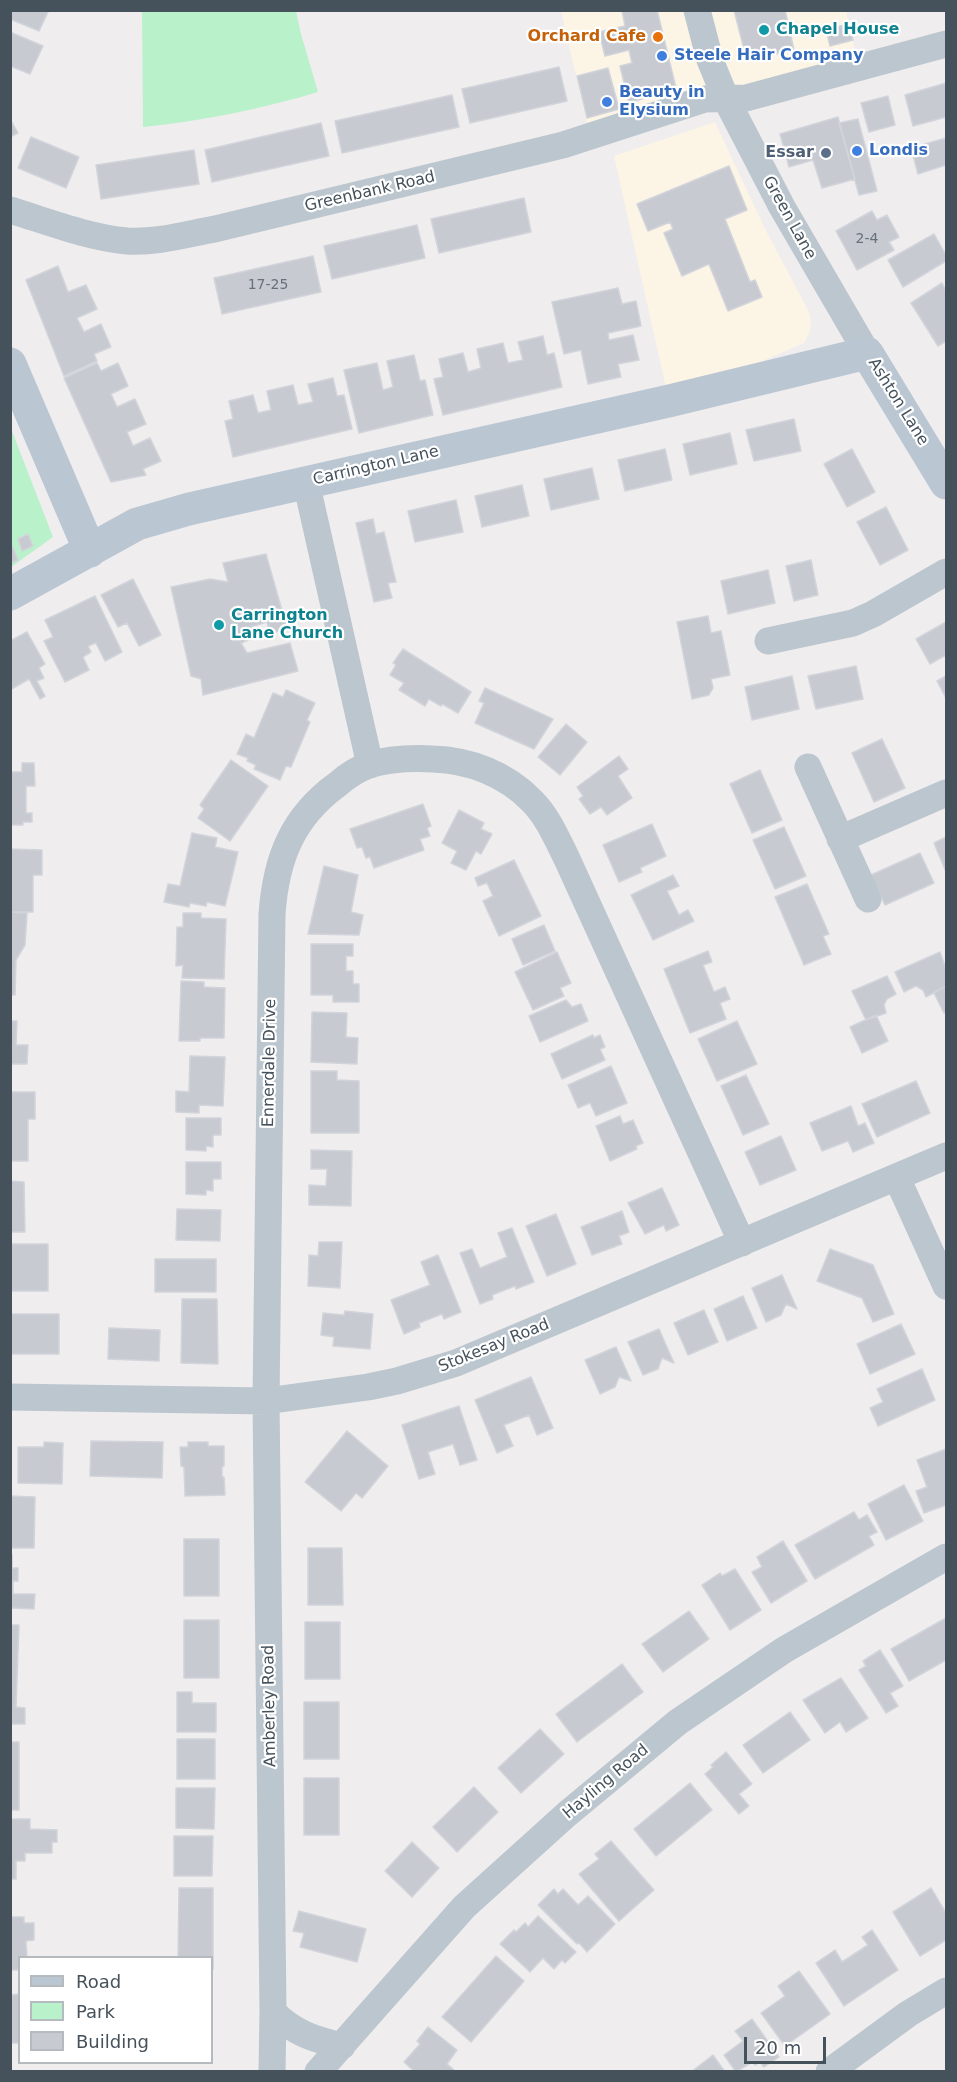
<!DOCTYPE html>
<style>
body{margin:0}
#map{position:relative;width:957px;height:2082px;overflow:hidden;background:#f0edee;font-family:"DejaVu Sans",sans-serif}
canvas{display:block}
.frame{position:absolute;inset:0;border:12px solid #45525c;pointer-events:none}
.legend{position:absolute;left:18px;top:1956px;width:195px;height:108px;box-sizing:border-box;background:#fff;border:2px solid #b5babe;margin:0;padding:8px 10px;list-style:none;font-size:18px;color:#45525c}
.legend li{display:flex;align-items:center;gap:12px;height:30px}
.legend b{width:30px;border:2px solid #b5babe}
.scale{position:absolute;left:744px;top:2037px;width:82px;height:27px;box-sizing:border-box;border:3px solid #45525c;border-top:0;padding-left:8px;font-size:18px;line-height:21px;white-space:nowrap;color:#45525c;-webkit-text-stroke:4px #fff;paint-order:stroke}
</style>
<div id="map">
<canvas width="957" height="2082"></canvas>
<div class="frame"></div>
<ul class="legend">
<li><b style="height:8px;background:#bac7d3"></b>Road</li>
<li><b style="height:16px;background:#b9f1cb"></b>Park</li>
<li><b style="height:16px;background:#c7cbd1"></b>Building</li>
</ul>
<div class="scale">20 m</div>
</div>
<script>
const ctx = document.querySelector('canvas').getContext('2d');
ctx.lineJoin = 'round';
function paint(path, color) { ctx.fillStyle = color; ctx.fill(path, 'evenodd'); }
function trace(path, color, width, dash) { ctx.strokeStyle = color; ctx.lineWidth = width; ctx.lineCap = dash ? 'butt' : 'round'; ctx.setLineDash(dash || []); ctx.stroke(path); }
function write(font, color, halo, rows, align = 'center') {
  ctx.font = font + ' "DejaVu Sans",sans-serif'; ctx.lineWidth = 4.5; ctx.setLineDash([]); ctx.textBaseline = 'middle'; ctx.strokeStyle = halo; ctx.fillStyle = color; for (const [text, x, y, turn = 0] of rows) {
    ctx.save(); ctx.translate(x, y); ctx.rotate((+turn || 0) * Math.PI / 180); ctx.textAlign = isNaN(turn) ? turn : align; if (halo) ctx.strokeText(text, 0, 0); ctx.fillText(text, 0, 0); ctx.restore();
  }
}
paint(new Path2D(`
 M561,11H846L857,58L753,88L699,87L587,123Z
 M715,122L764,227L809,312L811,323L809,334L804,343L669,401L614,156Z`), '#fcf4e5');
paint(new Path2D(`
 M142,11H296L301,34L318,92C261,109 202,121 143,127Z
 M10,426L53,537L11,567H10Z`), '#b9f1cb');
const building = new Path2D(`
 M10,10H49L39,31L10,19Z
 M622,10H657L676,88L629,103L620,66L632,63L629,50L605,56L599,32L625,26Z
 M734,10H785L794,50L747,61Z
 M849,24L853,40L830,46L826,29Z
 M10,32L43,46L30,74L10,66Z
 M559,67L567,101L470,123L462,89Z
 M608,68L619,109L587,118L577,76Z
 M946,83V117L913,126L905,95Z
 M452,95L459,127L342,153L335,121Z
 M888,96L895,125L869,132L861,103Z
 M838,117L855,179L822,188L813,160L789,167L780,134Z
 M10,119L18,133L10,137Z
 M858,119L877,191L859,195L839,123Z
 M321,123L329,156L212,182L205,150Z
 M31,137L79,157L66,188L18,168Z
 M946,138V165L918,174L911,148Z
 M194,150L199,184L101,199L96,165Z
 M729,166L747,210L725,219L750,282L755,280L762,297L728,311L709,264L682,276L664,233L673,229L670,222L648,231L637,204Z
 M524,198L531,232L439,253L431,219Z
 M872,211L877,220L887,215L899,237L889,242L894,250L857,270L836,231Z
 M417,225L425,258L332,279L324,246Z
 M934,234L946,255V261L903,287L888,260Z
 M313,256L321,292L222,314L214,278Z
 M58,266L68,292L86,285L97,309L77,318L84,332L101,324L111,347L94,354L97,361L64,376L26,280Z
 M942,283L946,291V341L938,346L911,303Z
 M618,288L622,304L636,301L641,326L608,333L609,340L633,335L639,360L618,364L621,377L588,384L581,350L564,354L552,302Z
 M543,336L547,355L554,353L562,387L443,415L434,379L443,377L439,359L463,353L468,372L481,368L477,349L503,343L508,363L523,360L518,342Z
 M414,355L420,381L425,380L433,415L359,433L344,370L377,363L383,390L393,387L387,361Z
 M97,363L101,371L118,363L128,386L111,394L117,407L135,399L146,424L127,432L133,446L150,438L161,461L143,469L146,475L111,482L64,378Z
 M333,378L337,396L344,395L352,429L233,457L225,421L233,419L229,401L253,395L258,413L271,410L267,391L293,385L298,405L313,402L308,384Z
 M794,419L801,451L754,461L746,430Z
 M730,433L737,464L690,475L683,444Z
 M665,449L672,480L625,491L618,460Z
 M852,449L875,492L847,507L824,464Z
 M592,468L599,499L551,510L544,479Z
 M522,485L529,516L482,527L475,496Z
 M456,500L463,532L415,542L408,511Z
 M886,507L908,550L880,565L857,522Z
 M373,519L376,534L384,532L396,582L388,583L392,598L374,602L356,523Z
 M28,534L33,546L22,551L18,539Z
 M10,541L18,560L10,563Z
 M266,554L287,628L270,634L267,622L251,627L256,637L241,643L247,653L290,643L298,671L203,695L201,679L191,676L171,587L210,579L228,582L223,563Z
 M811,560L818,595L794,601L786,566Z
 M768,570L775,603L728,614L721,581Z
 M133,579L161,635L139,646L127,623L118,627L101,595Z
 M95,596L122,652L105,661L96,643L88,646L91,652L83,657L89,670L65,682L44,641L53,637L45,620Z
 M708,616L711,633L721,631L730,675L711,679L713,688L709,695L692,699L677,622Z
 M946,622V655L930,664L916,639Z
 M27,632L45,664L39,668L44,678L37,681L45,696L40,699L29,679L10,690V641Z
 M403,649L471,692L458,713L442,704L441,706L429,699L425,706L399,690L404,683L390,675L396,665L393,663Z
 M856,666L863,699L816,709L808,676Z
 M792,676L799,709L752,720L745,687Z
 M946,676V698L937,681Z
 M485,688L553,719L534,749L475,723L484,703L479,701Z
 M286,690L315,703L307,720L310,722L291,767L286,766L280,780L254,769L256,765L247,761L248,758L237,754L246,734L254,738L273,693L283,697Z
 M566,724L587,742L560,775L538,757Z
 M882,739L905,788L874,802L852,753Z
 M619,756L628,769L618,776L632,798L607,815L601,807L590,814L579,799L583,796L577,787Z
 M231,760L268,786L230,841L198,818L204,809L200,805Z
 M22,763H34L35,786H26V813H32V822H23V825H10V772H22Z
 M760,770L782,820L752,833L730,784Z
 M423,804L431,826L427,828L430,836L420,839L424,850L374,868L370,857L366,858L362,847L357,848L350,829Z
 M459,810L484,823L481,829L492,834L481,854L476,851L466,870L451,863L457,851L442,843Z
 M652,824L666,856L640,868L642,872L619,882L603,845Z
 M784,827L806,876L775,889L753,840Z
 M192,833L217,838L215,847L238,852L225,906L207,902L206,906L190,903L189,907L164,902L168,884L180,886Z
 M946,837V872L934,843Z
 M10,849L42,850V875H33V912H10Z
 M920,853L934,883L885,905L871,875Z
 M514,860L541,916L499,936L483,901L493,896L487,883L478,886L475,878Z
 M324,866L358,875L351,912L363,915L359,935L308,934Z
 M673,875L679,886L667,891L679,915L688,910L694,921L653,940L631,895Z
 M807,884L829,934L823,936L831,954L804,965L775,897Z
 M10,912L27,913L25,945L16,960L15,995H10Z
 M183,913H201V918L226,919L224,979L182,978L183,965L176,966L177,927H183Z
 M544,925L555,951L523,965L512,939Z
 M311,944H353V956H346V971H353V984H359V1002H333V995H311Z
 M708,951L712,962L703,965L714,992L725,987L730,999L720,1003L726,1019L690,1033L664,969Z
 M557,952L571,983L560,988L564,996L533,1010L515,972Z
 M940,952L946,969V986L926,997L923,990L916,986L904,992L895,972Z
 M887,976L896,994L887,999L884,1005L886,1013L866,1020L852,991Z
 M181,981L204,982V987L225,988L224,1038H200V1041H179Z
 M946,986V1012L944,1013L934,993Z
 M566,1000L572,1007L581,1004L588,1021L540,1042L529,1016Z
 M312,1012L347,1013L346,1037L358,1038L357,1064L311,1062Z
 M876,1015L888,1041L862,1053L850,1027Z
 M10,1021H17L16,1045H28L27,1064H10Z
 M737,1021L757,1064L717,1081L698,1039Z
 M593,1035L594,1038L600,1035L605,1047L600,1049L605,1060L562,1079L551,1054Z
 M190,1056L225,1057L223,1106L199,1105V1113L176,1112V1091L189,1092Z
 M611,1066L627,1103L596,1116L590,1103L578,1108L568,1085Z
 M311,1071H337V1080L359,1081V1133H311Z
 M746,1075L769,1124L743,1135L721,1086Z
 M916,1081L930,1113L877,1137L862,1104Z
 M10,1092H35V1119H28V1161H10Z
 M851,1106L858,1126L865,1123L874,1143L853,1152L848,1141L822,1151L810,1123Z
 M620,1116L623,1124L633,1120L643,1143L636,1146L637,1149L610,1161L596,1126Z
 M186,1118H221V1135H213V1147L206,1146V1151L186,1150Z
 M781,1136L796,1170L760,1185L745,1152Z
 M311,1150L352,1151L351,1206L309,1205V1185L326,1186L327,1169H311Z
 M186,1162H221V1179H213V1191L206,1190V1195L186,1194Z
 M10,1181L24,1182L25,1232H10Z
 M662,1188L679,1225L666,1231L664,1225L645,1234L628,1203Z
 M177,1209L221,1210L220,1241L176,1240Z
 M622,1211L629,1232L619,1236L622,1244L592,1255L581,1227Z
 M556,1214L576,1264L547,1276L526,1226Z
 M512,1228L534,1282L516,1289L515,1286L492,1295L493,1299L480,1304L460,1253L472,1249L480,1268L507,1257L498,1233Z
 M319,1242H342L340,1288L308,1286L309,1255L318,1256Z
 M10,1244H48V1291H10Z
 M830,1249L873,1265L894,1314L873,1322L862,1298L817,1281Z
 M438,1255L461,1312L444,1319L442,1314L419,1323L420,1327L404,1334L391,1300L430,1285L421,1262Z
 M155,1259H216V1292H155Z
 M782,1275L797,1309L786,1304L781,1315L766,1322L752,1288Z
 M743,1296L757,1328L727,1341L714,1309Z
 M182,1299H217L218,1364L181,1363Z
 M704,1310L718,1342L688,1355L674,1323Z
 M345,1311L373,1314L370,1349L333,1346L334,1337L321,1335L323,1313L344,1315Z
 M10,1314H59V1354H10Z
 M901,1324L915,1354L870,1374L857,1344Z
 M109,1328L160,1330L159,1361L108,1359Z
 M659,1329L674,1363L662,1358L658,1369L643,1375L628,1342Z
 M616,1347L631,1381L619,1377L615,1387L600,1394L585,1360Z
 M922,1369L935,1400L878,1426L870,1408L883,1402L877,1389Z
 M531,1377L553,1428L537,1435L529,1415L504,1425L513,1446L497,1453L475,1400Z
 M459,1406L477,1460L460,1465L453,1444L428,1452L435,1474L419,1479L402,1425Z
 M347,1431L388,1466L362,1498L356,1493L341,1511L305,1482Z
 M91,1441L163,1442L162,1478L90,1476Z
 M44,1442L63,1443L62,1484L18,1483V1447H44Z
 M188,1442H208V1446H224V1466L222,1467V1477H224L225,1495L185,1496L184,1467L181,1466L180,1447H188Z
 M946,1449V1505L924,1513L916,1491L927,1487L917,1460Z
 M904,1485L923,1521L886,1540L868,1504Z
 M10,1496L35,1497L34,1548H10Z
 M854,1512L859,1520L867,1515L877,1532L869,1536L874,1545L815,1579L795,1545Z
 M184,1539H219V1596H184Z
 M783,1541L807,1581L771,1603L752,1572L762,1567L757,1557Z
 M308,1548H342L343,1605H308Z
 M10,1555H12V1568H18V1581H13V1594H35L34,1609L10,1608Z
 M735,1569L761,1610L730,1630L702,1585L720,1573L722,1576Z
 M689,1611L709,1639L663,1672L642,1644Z
 M946,1618V1660L909,1681L891,1649Z
 M184,1620H219V1678H184Z
 M305,1622H340V1679H305Z
 M10,1625H19L16,1707L25,1708V1724H10Z
 M880,1650L903,1686L890,1693L898,1706L886,1713L859,1670L866,1666L863,1661Z
 M622,1664L643,1692L577,1742L556,1714Z
 M841,1678L868,1718L846,1732L840,1722L825,1733L803,1700Z
 M177,1692H192V1703H216V1732H177Z
 M304,1702H339V1759H304Z
 M790,1712L810,1740L763,1773L743,1745Z
 M540,1729L564,1754L521,1793L498,1768Z
 M177,1739H215V1779H177Z
 M10,1742H19V1810H10Z
 M726,1752L752,1784L739,1794L749,1806L739,1814L705,1774L713,1767L711,1765Z
 M304,1778H339V1835H304Z
 M690,1783L712,1810L656,1856L634,1829Z
 M474,1787L498,1812L457,1852L433,1827Z
 M176,1788H215L214,1829L176,1828Z
 M10,1819H30V1829L57,1830V1842H52V1853H25V1861H16V1879H10Z
 M174,1836H213L212,1876H174Z
 M611,1841L654,1890L619,1921L579,1874L599,1859L595,1854Z
 M412,1842L439,1868L412,1897L385,1871Z
 M179,1888H213V1969L212,1958H178Z
 M931,1888L946,1913V1940L920,1956L893,1912Z
 M554,1889L558,1894L563,1889L578,1905L588,1896L615,1924L587,1952L579,1943L577,1944L538,1905Z
 M299,1911L366,1929L357,1962L300,1947L304,1933L293,1931Z
 M538,1916L576,1952L565,1963L562,1960L554,1969L543,1958L530,1972L500,1944L514,1930L516,1932L525,1923L528,1927Z
 M10,1917H24V1923H34V1940L26,1941L27,1958H20V1970H10Z
 M872,1930L898,1970L844,2006L816,1963L835,1950L842,1962L868,1945L862,1937Z
 M496,1956L524,1981L471,2042L442,2017Z
 M799,1971L830,2014L785,2046L761,2013L785,1996L778,1986Z
 M20,1994V2043H10V1995Z
 M752,2019L779,2057L764,2067L760,2062L755,2065L752,2062L736,2072L724,2055L743,2041L735,2031Z
 M428,2027L457,2050L447,2064L454,2070L453,2072H415L404,2062L420,2044L417,2041Z
 M713,2055L725,2072H691Z`);
paint(building, '#c7cbd1');
trace(building, '#d1d4da', 1.5);
trace(new Path2D(`
 M697,10L710,60L726,99L782,207L867,353
 M10,210C49,222 87,237 127,241C156,243 187,234 215,229L563,145L705,99L746,98L946,44
 M306,482L370,765
 M768,641L853,623L873,614L946,572
 M808,767L868,899
 M840,839L946,793
 M897,1178L946,1286
 M10,1397L266,1401L368,1387L397,1381L456,1363L946,1156
 M273,2012C294,2033 313,2039 342,2046
 M272,2072L273,2012L266,1401L272,914C276,859 292,817 338,784C347,776 358,769 369,765C388,759 413,758 433,759C469,760 506,774 532,801C548,817 557,839 567,859L742,1243
 M318,2072L464,1907L567,1814L678,1722L784,1650L946,1557
 M829,2072L908,2014L946,1991`), '#bbc6ce', 27);
trace(new Path2D(`
 M10,364L90,551
 M10,594L137,524L189,509L669,401L867,353L946,483`), '#bac7d3', 33);
for (const [x, y, r, color] of [
 [764,30,6,"#0f9aa8"],
 [658,37,6,"#e8710a"],
 [662,56,6,"#3f7fe0"],
 [607,102,6,"#3f7fe0"],
 [857,151,6,"#3f7fe0"],
 [826,153,6,"#5c6f8a"],
 [219,625,6,"#0f9aa8"]
]) { const dot = new Path2D(); dot.arc(x, y, r, 0, 2 * Math.PI); ctx.fillStyle = color; ctx.fill(dot); trace(dot, '#fff', 2); }
write('14px', '#667079', null, [
 ["2-4",867,239],
 ["17-25",268,285]
]);
write('bold 16px', '#0d838f', '#fff', [
 ["Chapel House",776,30],
 ["Carrington",231,616],
 ["Lane Church",231,634]
], 'left');
write('bold 16px', '#c56008', '#fff', [
 ["Orchard Cafe",646,37]
], 'right');
write('bold 16px', '#366cbe', '#fff', [
 ["Steele Hair Company",674,56],
 ["Beauty in",619,93],
 ["Elysium",619,111],
 ["Londis",869,151]
], 'left');
write('bold 16px', '#4e5e75', '#fff', [
 ["Essar",814,153]
], 'right');
write('16px', '#45525c', '#fff', [
 ["Greenbank Road",370,192,-13],
 ["Green Lane",789,218,61],
 ["Ashton Lane",898,402,58],
 ["Carrington Lane",376,466,-13],
 ["Ennerdale Drive",270,1063,-89],
 ["Stokesay Road",494,1346,-22],
 ["Amberley Road",270,1706,-91],
 ["Hayling Road",606,1782,-40]
]);
</script>
